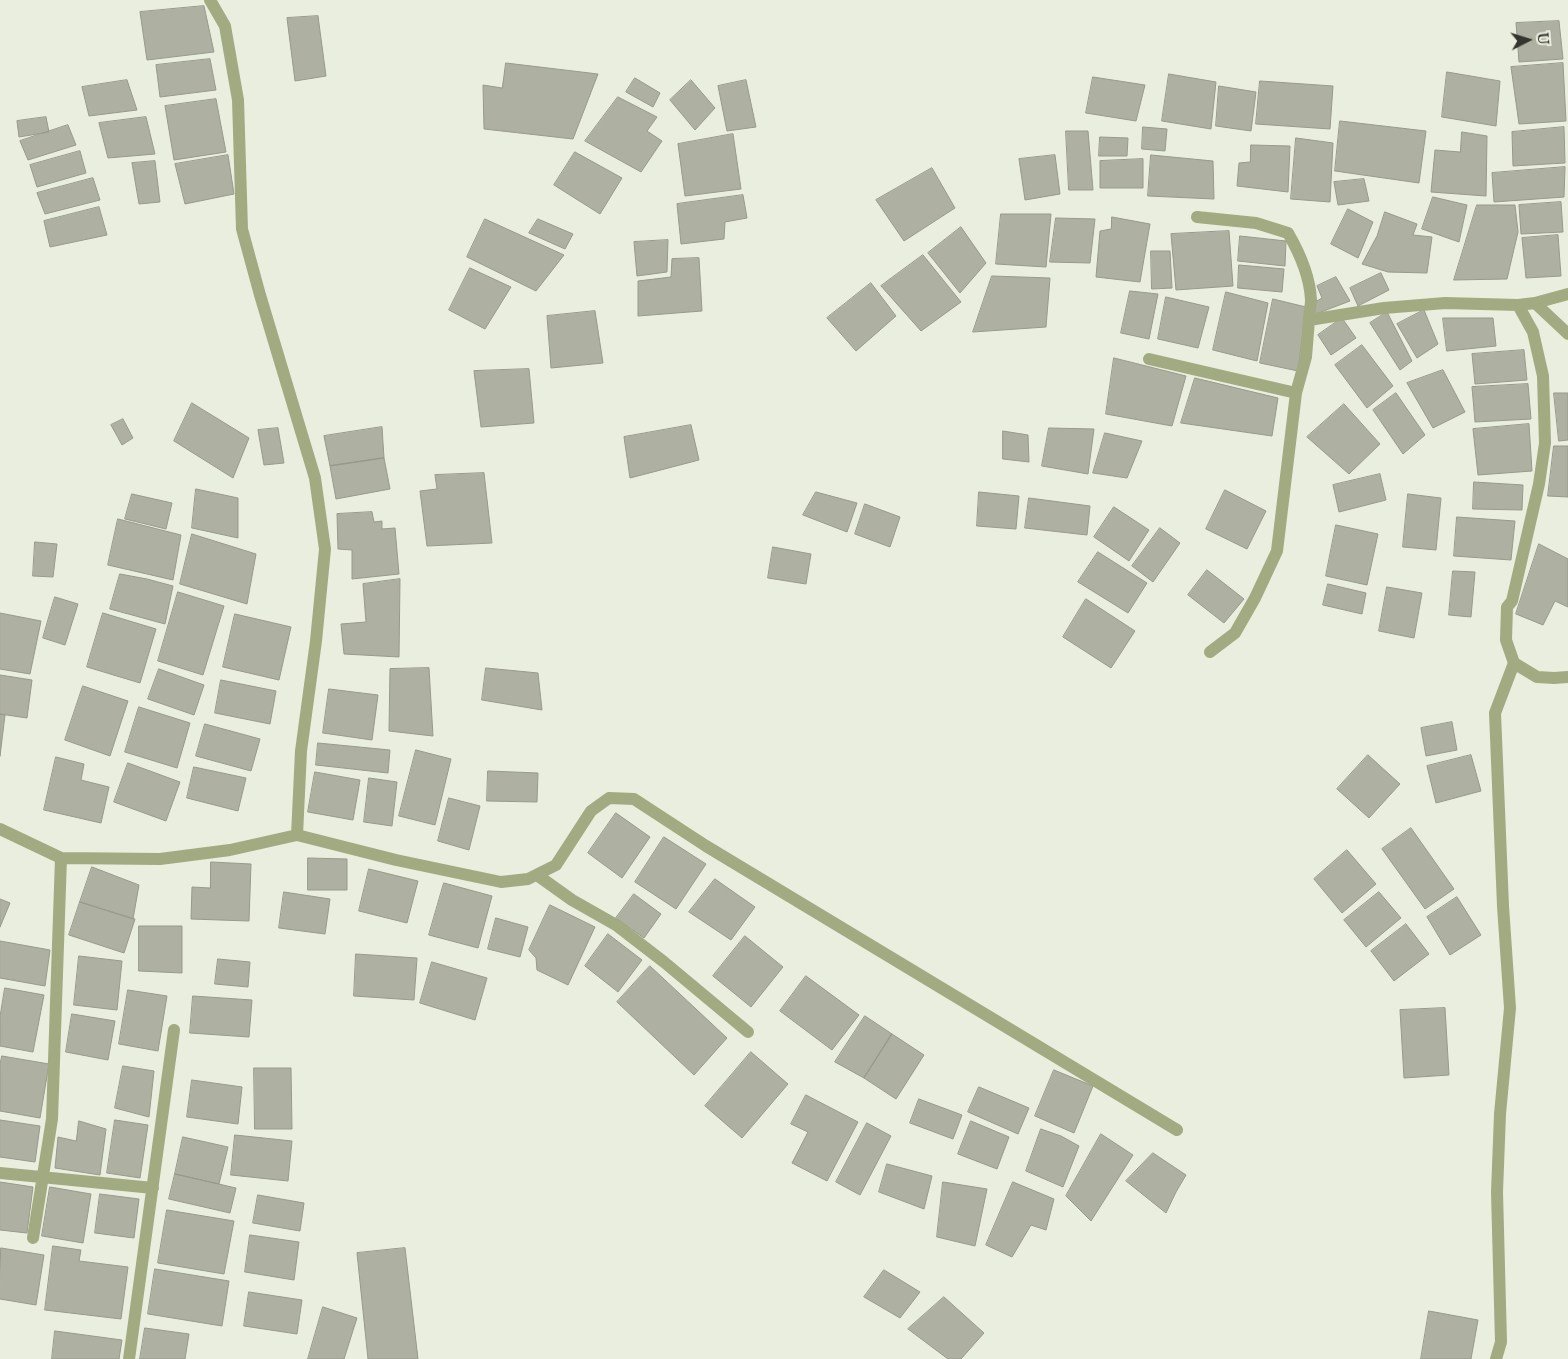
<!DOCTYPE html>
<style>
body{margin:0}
#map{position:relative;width:1568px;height:1359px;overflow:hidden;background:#eaeede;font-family:"Libre Baskerville",serif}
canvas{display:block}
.north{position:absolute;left:1503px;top:15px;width:50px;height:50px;-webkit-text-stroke:4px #eaeede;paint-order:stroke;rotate:85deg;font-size:14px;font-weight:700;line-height:20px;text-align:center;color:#34352f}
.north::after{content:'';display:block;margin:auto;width:18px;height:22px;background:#34352f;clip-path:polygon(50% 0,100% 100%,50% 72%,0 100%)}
</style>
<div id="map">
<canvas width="1568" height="1359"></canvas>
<div class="north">U</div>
</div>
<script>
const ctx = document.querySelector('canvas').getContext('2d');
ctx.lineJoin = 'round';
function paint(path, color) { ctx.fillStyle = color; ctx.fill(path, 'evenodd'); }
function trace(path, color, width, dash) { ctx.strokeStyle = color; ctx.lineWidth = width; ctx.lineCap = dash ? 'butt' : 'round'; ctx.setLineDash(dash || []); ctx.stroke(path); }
const building = new Path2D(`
 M204,6L214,52L147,60L140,12Z
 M318,16L326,76L295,81L287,18Z
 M1559,21L1563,59L1519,62L1516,23Z
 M210,59L216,90L160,97L156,65Z
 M506,63L598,74L573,139L484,129L483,85L502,88Z
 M1563,63L1566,121L1519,124L1511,67Z
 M1447,72L1500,81L1496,126L1442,117Z
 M1169,74L1216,82L1211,129L1162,121Z
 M1093,77L1145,85L1136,121L1086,113Z
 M635,78L660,93L653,107L626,92Z
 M127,80L137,110L89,116L82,87Z
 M691,80L715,108L695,130L670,100Z
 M746,80L756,127L727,131L718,86Z
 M1260,81L1333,86L1330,129L1256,124Z
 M1219,86L1256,92L1251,131L1216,126Z
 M618,97L657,117L647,131L662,141L641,172L585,141Z
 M216,99L226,152L174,160L165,106Z
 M46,117L49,132L19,137L17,121Z
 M146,117L155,154L108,158L99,123Z
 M1340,121L1426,131L1419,183L1335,171Z
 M68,125L76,145L28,160L20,141Z
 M1143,127L1167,129L1165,151L1142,149Z
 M1564,127L1565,163L1513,166L1512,132Z
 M1066,131H1088L1093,190H1069Z
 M1462,132L1487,136L1486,196L1431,192L1435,150L1460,152Z
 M733,134L741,189L685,196L678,144Z
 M1100,137L1128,138L1127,156H1099Z
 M1296,138L1333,143L1330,202L1291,199Z
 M1251,145L1290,146L1288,192L1237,186L1239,163L1250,162Z
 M80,151L86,173L37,187L30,165Z
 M575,152L622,178L600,214L554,185Z
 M228,155L234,194L185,204L175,164Z
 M1055,155L1060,194L1025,200L1019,159Z
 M1151,155L1213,161L1214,199L1148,196Z
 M1143,159V188H1100V161Z
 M155,161L160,202L139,204L132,163Z
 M1565,167L1564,197L1494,202L1492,173Z
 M932,168L955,208L904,241L876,200Z
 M93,178L100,200L45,214L37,193Z
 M1364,179L1369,201L1338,205L1334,182Z
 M743,195L747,218L725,222L724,239L681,244L677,204Z
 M1433,197L1467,205L1459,242L1422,229Z
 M1561,202L1563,232L1521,234L1519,205Z
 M1477,205H1515L1518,232L1507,279L1454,280Z
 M99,207L107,235L50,247L44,221Z
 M1348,209L1373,222L1358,258L1331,244Z
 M1385,212L1417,224L1413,235L1432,237L1427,273L1388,272L1362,264L1377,236Z
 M1001,214H1051L1046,267L996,264Z
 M1112,217L1150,224L1140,282L1096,277L1100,231L1111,229Z
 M1056,218L1095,219L1090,263L1050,262Z
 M485,219L564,255L536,291L467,257Z
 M538,219L573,234L565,249L529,233Z
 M961,227L986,263L960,293L928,253Z
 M1229,231L1233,286L1176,290L1171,234Z
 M1558,235L1561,276L1526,278L1522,238Z
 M1240,236L1286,241L1285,266L1238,261Z
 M668,240L667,272L637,276L634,242Z
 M1151,251H1170L1172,288L1152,289Z
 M923,255L961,302L921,331L881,286Z
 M699,258L702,311L638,316V281L671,277L672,259Z
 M1239,265L1284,269L1282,292L1238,288Z
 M470,268L511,287L485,329L449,310Z
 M1381,273L1389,290L1358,306L1350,288Z
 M992,276L1050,278L1046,327L973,332Z
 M1336,277L1350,301L1313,315L1315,302L1322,298L1317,286Z
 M871,283L896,316L856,351L827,318Z
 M1130,291L1158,294L1149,339L1121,333Z
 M1226,292L1268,303L1257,361L1213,350Z
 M1166,297L1209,307L1198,348L1158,339Z
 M1273,299L1306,307L1298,371L1260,363Z
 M1424,310L1438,344L1417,358L1397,324Z
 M595,311L603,363L551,368L547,316Z
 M1387,312L1412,361L1400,370L1370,323Z
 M1342,318L1356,338L1331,355L1318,335Z
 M1443,318H1493L1496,346L1447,351Z
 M1362,345L1393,386L1367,408L1335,365Z
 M1524,350L1527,380L1475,384L1472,354Z
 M1114,358L1186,376L1172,426L1106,414Z
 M529,369L534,423L481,427L474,371Z
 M1443,370L1465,412L1433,428L1407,383Z
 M1195,378L1278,398L1272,436L1181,423Z
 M1528,384L1531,419L1475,422L1472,387Z
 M1396,393L1425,435L1403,454L1373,410Z
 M1554,393H1568V440L1559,441Z
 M192,403L249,438L233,478L174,441Z
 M1344,404L1380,444L1349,474L1307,437Z
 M123,419L133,438L122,445L111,425Z
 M1529,424L1532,471L1478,475L1473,429Z
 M691,425L699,460L630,478L624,437Z
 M382,427L384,458L330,466L324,436Z
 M278,428L284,463L264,465L258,430Z
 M1049,428L1094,429L1088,474L1042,466Z
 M1003,431L1028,435L1029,462L1003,459Z
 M1105,433L1142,441L1127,478L1093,473Z
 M1554,446H1568V497L1548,496Z
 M384,458L390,489L336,499L330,466Z
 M484,473L492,543L427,546L420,491L437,489L435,475Z
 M1380,474L1386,500L1339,512L1333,485Z
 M1474,482L1523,485L1522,510L1473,509Z
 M196,489L238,498V538L192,528Z
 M1225,490L1266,511L1247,549L1206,529Z
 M816,492L857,503L847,532L803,515Z
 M979,492L1019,496L1016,529L977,526Z
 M132,494L172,503L166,529L125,519Z
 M1408,494L1441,498L1436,550L1403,547Z
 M1029,498L1090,506L1087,535L1025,528Z
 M865,504L900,517L890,547L855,534Z
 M1114,507L1149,530L1129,561L1094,537Z
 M372,512L374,522L382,521V529L395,528L399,574L352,579V550L338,549L337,514Z
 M1457,517L1515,521L1511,560L1454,556Z
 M118,519L181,535L173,580L108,565Z
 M1336,525L1378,534L1367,585L1326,576Z
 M1160,528L1180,543L1153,582L1132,566Z
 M192,534L256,554L247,604L180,584Z
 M35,542L57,544L53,577L33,576Z
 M1539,544L1568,559V607L1555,601L1543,625L1516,614Z
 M773,547L811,554L806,584L768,578Z
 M1098,552L1147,583L1128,613L1078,582Z
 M1207,570L1244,599L1224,623L1188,595Z
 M1453,571L1475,572L1471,617L1449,615Z
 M120,574L147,579L173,586L165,624L110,609Z
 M400,579L399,657L344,654L341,624L366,622L363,584Z
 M1328,584L1366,593L1362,614L1323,605Z
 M1387,587L1422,593L1414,638L1379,631Z
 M178,592L224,606L203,675L158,661Z
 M55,597L78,604L65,645L43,638Z
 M1086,599L1135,631L1111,668L1063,637Z
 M0,613L41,621L30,674L0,669Z
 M103,613L156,629L140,683L87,667Z
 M235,614L291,627L279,680L223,667Z
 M429,668L433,736L389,731L390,669Z
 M486,668L538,673L542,710L482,700Z
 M159,669L204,685L194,715L148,699Z
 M0,675L32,680L27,718L0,714Z
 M221,680L276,691L270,724L215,713Z
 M83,686L128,701L110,756L65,740Z
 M329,689L378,695L372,740L323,733Z
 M139,707L190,723L177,768L125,752Z
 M0,714L5,715L0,756Z
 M1452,722L1457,750L1426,756L1421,728Z
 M205,724L260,739L251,771L196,756Z
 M318,743L390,750L388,773L316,765Z
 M416,750L451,759L435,825L399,816Z
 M1368,755L1400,784L1369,818L1337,789Z
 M1471,755L1481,791L1436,803L1427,766Z
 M56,757L84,764L81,780L109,787L101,823L44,810Z
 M128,763L180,782L166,821L114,802Z
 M194,767L246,778L238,811L187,798Z
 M488,771L538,773L537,802L487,801Z
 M315,772L360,780L353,820L308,812Z
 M369,778L397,782L392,826L364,822Z
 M449,798L480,806L469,850L438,841Z
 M616,813L650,837L622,878L588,853Z
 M1411,828L1454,889L1425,909L1382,849Z
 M664,837L706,864L676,909L635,882Z
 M1347,850L1376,884L1342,913L1314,879Z
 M308,858L347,859V890H308Z
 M211,862L251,864L249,921L191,919L192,887L210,888Z
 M92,867L139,885L133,919L80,902Z
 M369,869L418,881L407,923L359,911Z
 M715,879L755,907L731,940L689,912Z
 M444,883L492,896L478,948L429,935Z
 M284,892L330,899L325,934L279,928Z
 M1379,892L1401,918L1366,947L1344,920Z
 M634,894L661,914L644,938L616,918Z
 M1457,897L1481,935L1450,955L1427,917Z
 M0,899L10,903L0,927Z
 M80,902L135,919L124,953L69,935Z
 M550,905L595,927L568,985L537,970L536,958L529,950Z
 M496,918L528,927L520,957L488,949Z
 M1406,924L1429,954L1394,981L1371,951Z
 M139,926H182V973L139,971Z
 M608,934L642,960L618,992L585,966Z
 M745,936L783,967L751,1007L713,976Z
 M0,941L50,950L45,986L0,978Z
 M356,954L417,958L414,1000L354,996Z
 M79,956L122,961L117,1010L74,1005Z
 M218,959L250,962L248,987L215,984Z
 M432,962L487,978L475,1020L420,1003Z
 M650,966L727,1038L694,1075L617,1002Z
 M806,976L859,1015L832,1050L780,1011Z
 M5,988L44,995L33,1052L0,1046V1017Z
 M128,990L167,996L158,1051L119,1044Z
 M193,996L252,1000L249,1037L190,1033Z
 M1445,1008L1449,1075L1404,1078L1400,1010Z
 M72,1014L115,1021L108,1060L66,1052Z
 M865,1016L892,1034L864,1078L835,1062Z
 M892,1034L924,1055L896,1099L864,1078Z
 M751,1052L788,1084L742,1138L705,1106Z
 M2,1056L49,1064L40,1118L0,1111V1065Z
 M123,1066L154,1071L149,1117L115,1108Z
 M254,1068H291L292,1129H255Z
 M1054,1070L1093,1086L1074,1133L1035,1116Z
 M192,1080L242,1087L238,1124L187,1117Z
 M979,1087L1029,1108L1018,1134L968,1112Z
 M806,1095L858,1122L827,1181L792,1163L808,1132L791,1124Z
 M919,1099L962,1115L953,1139L910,1123Z
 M0,1120L40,1126L35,1162L0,1157Z
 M115,1120L148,1125L140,1178L107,1173Z
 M79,1121L106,1129L100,1175L55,1168L58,1137L76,1141Z
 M971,1121L1009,1137L997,1169L958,1154Z
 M867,1123L891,1136L860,1195L836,1182Z
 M1041,1129L1061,1136L1079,1146L1063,1187L1026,1171Z
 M1101,1134L1133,1155L1091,1221L1066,1196Z
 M235,1135L292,1141L288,1181L231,1175Z
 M183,1137L228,1147L219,1184L175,1174Z
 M1153,1153L1186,1175L1176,1192L1166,1213L1126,1181Z
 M887,1164L932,1176L924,1209L879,1192Z
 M175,1174L236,1188L230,1213L169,1199Z
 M0,1182L33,1187L27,1233L0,1230Z
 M943,1182L987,1189L975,1246L937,1237Z
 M1013,1182L1054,1199L1046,1230L1031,1225L1012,1257L986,1245Z
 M50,1187L91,1194L83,1243L42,1236Z
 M100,1194L139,1199L134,1238L95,1233Z
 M258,1195L304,1203L300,1231L253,1223Z
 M167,1210L234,1221L224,1274L158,1263Z
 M250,1235L299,1242L294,1280L245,1272Z
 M53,1246L81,1250L79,1261L128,1267L121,1319L45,1310Z
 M1,1248L44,1255L36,1305L0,1299Z
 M405,1248L418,1359H368L357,1253Z
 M155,1269L229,1281L222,1326L148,1314Z
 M884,1270L920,1292L900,1318L864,1297Z
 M249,1292L302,1300L297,1334L244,1326Z
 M944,1297L984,1333L961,1359H948L908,1329Z
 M323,1307L357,1318L344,1359H308Z
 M1429,1311L1478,1320L1471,1359H1421Z
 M145,1328L189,1334L185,1359H140Z
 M55,1331L122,1340L119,1359H52Z`);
paint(building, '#aeb1a2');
trace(building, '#979a8b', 1);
trace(new Path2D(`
 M1197,217L1256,223L1288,233C1299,252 1310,278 1311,300C1311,306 1309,313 1309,320
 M1535,303L1568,294
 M1518,305L1535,303L1568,334
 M1149,359L1296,393
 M1210,652L1235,633L1255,598L1277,551L1296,393L1306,357L1309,320L1384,308L1445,303L1518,305L1533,332L1543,376L1545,443L1539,484L1512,601L1507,607L1506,640L1514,663L1537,677L1554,678L1568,677
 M0,829L61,858L160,859L230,850L297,835L301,751L316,641L325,549L315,478L260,295L242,229L238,100L225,26L210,0
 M297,835L396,860L501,882L528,879L556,865L591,811L609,798L634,799L706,846L1177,1130
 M537,875L572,900L616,925L664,962L748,1032
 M0,1173L153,1188
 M33,1238L52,1119L61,858
 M129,1359L174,1030
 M1496,1359L1501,1342L1497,1192L1500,1114L1510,1008L1503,906L1495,713L1514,663`), '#a2aa81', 12);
</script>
